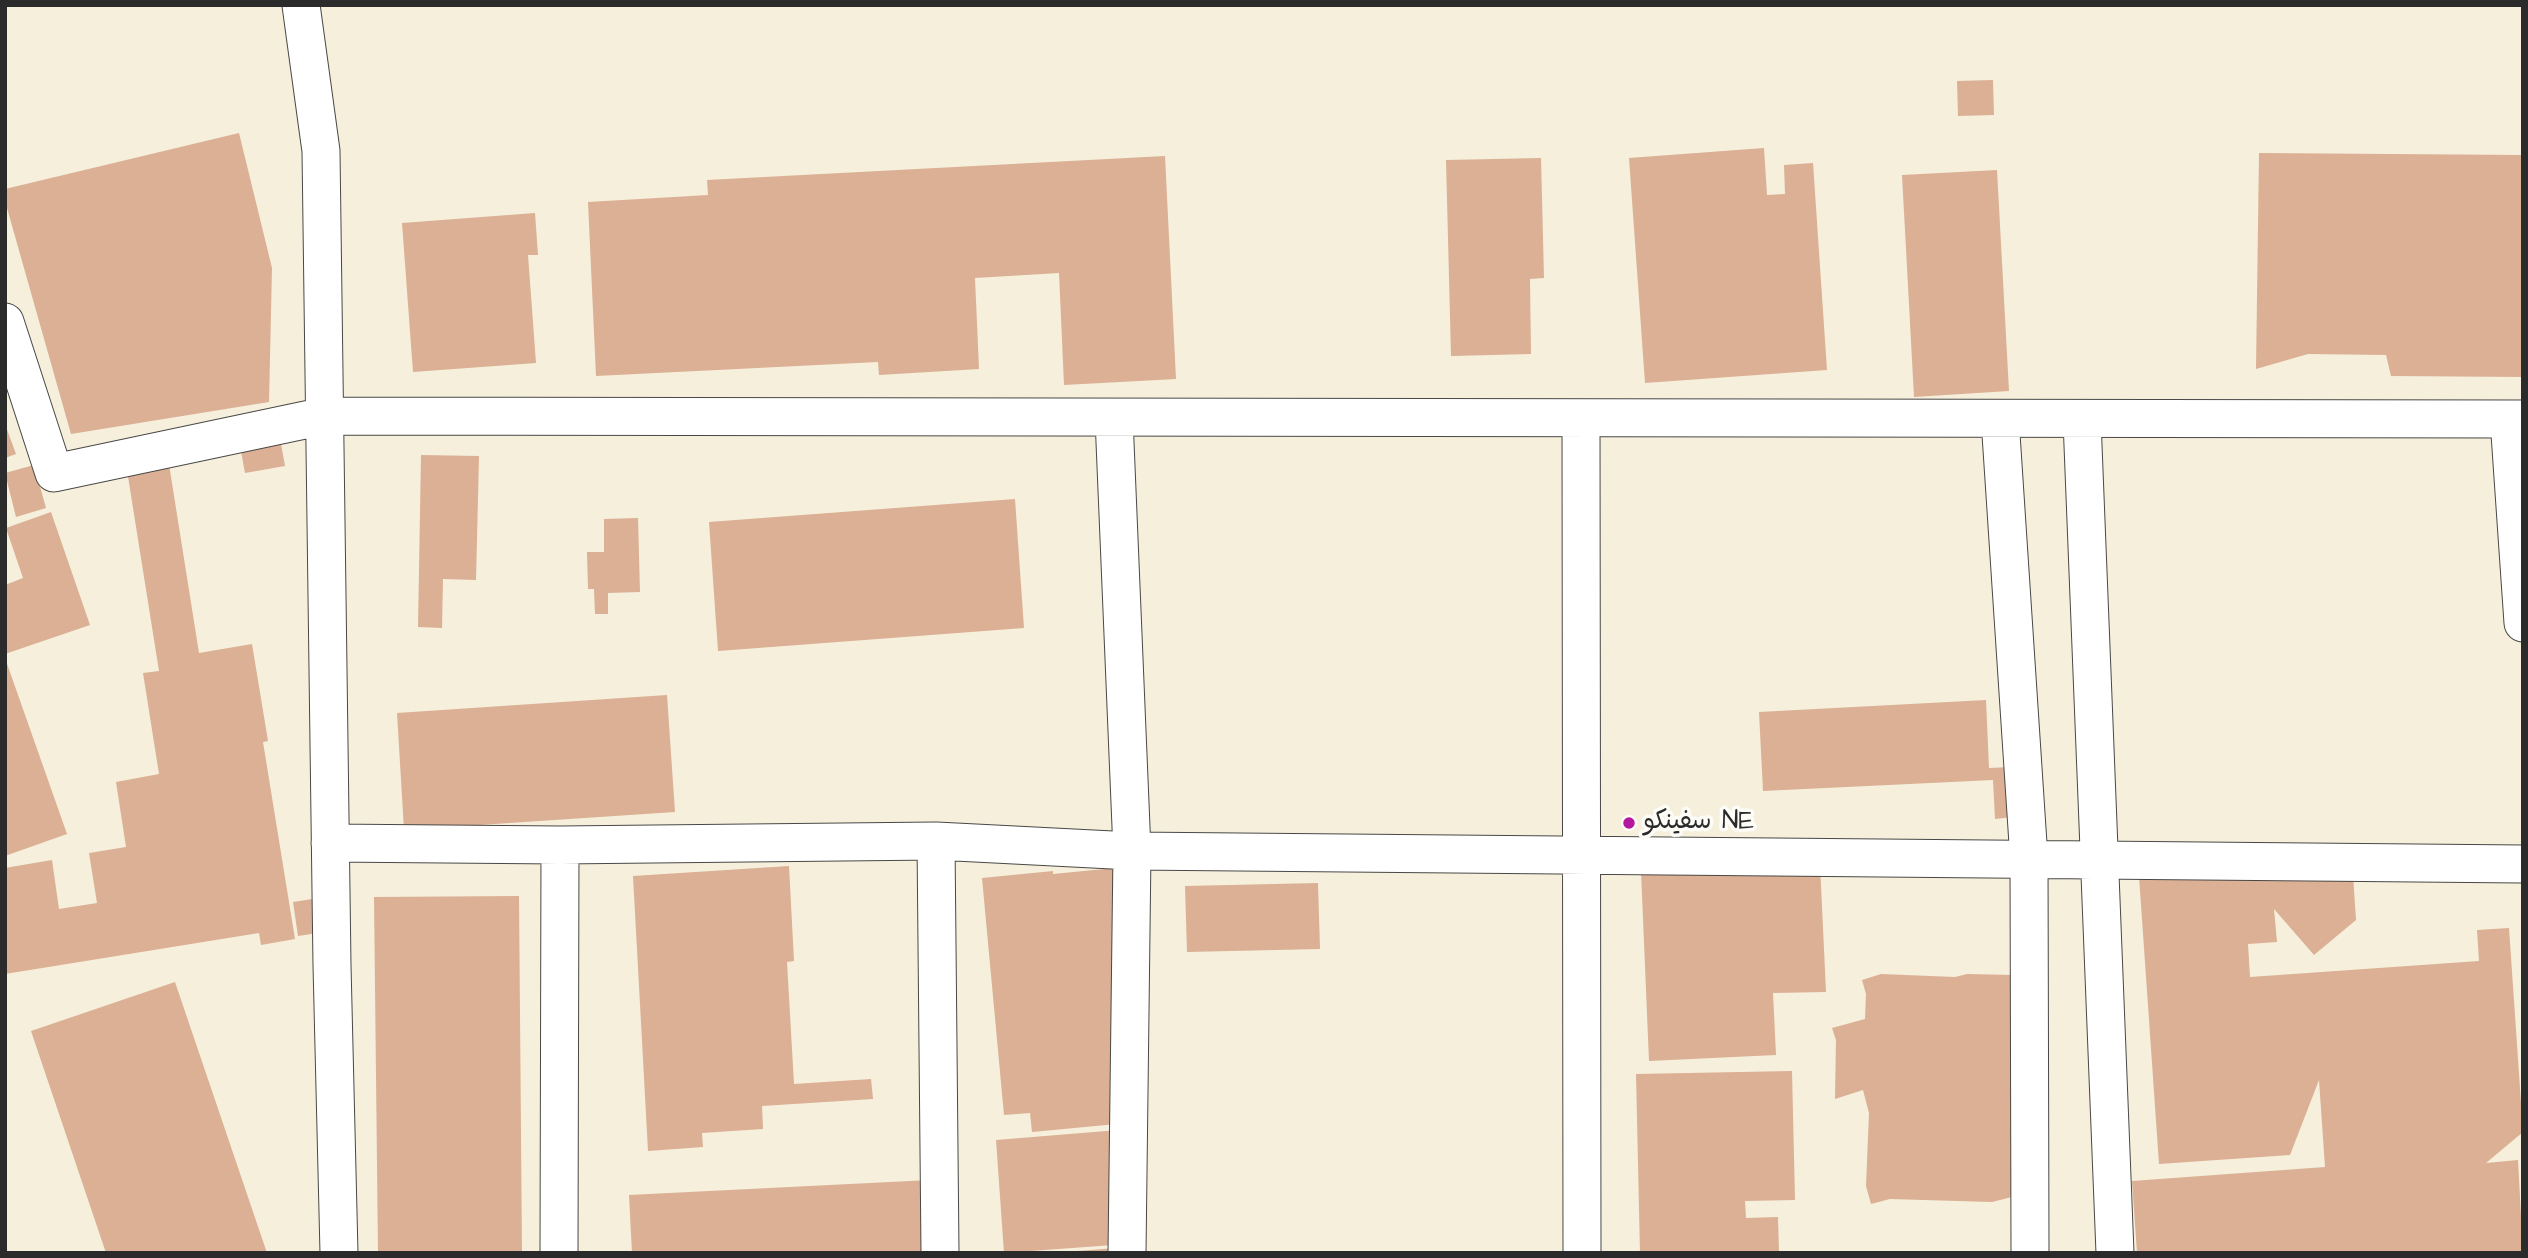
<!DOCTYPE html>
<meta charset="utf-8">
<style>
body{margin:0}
#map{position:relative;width:2528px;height:1258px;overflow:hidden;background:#f5efdc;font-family:"Architects Daughter",sans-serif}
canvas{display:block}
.frame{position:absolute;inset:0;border:7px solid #2b2b2b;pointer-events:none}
</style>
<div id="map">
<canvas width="2528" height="1258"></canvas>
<div class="frame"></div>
</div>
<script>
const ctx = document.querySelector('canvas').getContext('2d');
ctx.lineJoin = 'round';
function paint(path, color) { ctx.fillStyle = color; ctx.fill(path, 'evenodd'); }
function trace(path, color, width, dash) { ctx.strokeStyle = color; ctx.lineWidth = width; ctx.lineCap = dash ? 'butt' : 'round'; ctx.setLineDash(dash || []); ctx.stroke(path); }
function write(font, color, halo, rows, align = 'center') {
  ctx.font = font + ' "Architects Daughter","Playpen Sans Arabic",sans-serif'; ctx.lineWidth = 7; ctx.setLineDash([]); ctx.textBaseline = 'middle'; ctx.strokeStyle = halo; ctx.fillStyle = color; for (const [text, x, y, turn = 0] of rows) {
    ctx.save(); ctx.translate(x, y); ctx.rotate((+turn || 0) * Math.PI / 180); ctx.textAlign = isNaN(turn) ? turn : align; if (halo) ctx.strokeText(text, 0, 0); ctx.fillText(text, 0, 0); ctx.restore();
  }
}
paint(new Path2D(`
 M1993,80L1994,115L1958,116L1957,81Z
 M239,133L272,268L269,402L71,434L5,201V189Z
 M1764,148L1767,195L1785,194L1784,165L1813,163L1827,370L1645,383L1629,158Z
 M2259,153L2523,155V377L2391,376L2386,355L2308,354L2256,369Z
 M1165,156L1176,379L1064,385L1059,273L975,278L979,369L879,375L878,362L596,376L588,202L708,195L707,180Z
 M1541,158L1544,278L1530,279L1531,354L1451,356L1446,160Z
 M1997,170L2009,391L1914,397L1902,175Z
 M535,213L538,255H528L536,363L413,372L402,223Z
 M5,424L16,454L5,458Z
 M281,444L285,466L245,473L241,451Z
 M421,455L479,456L476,580L443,579L442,628L418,627Z
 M168,458L199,653L252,644L268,741L263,742L295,939L261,945L259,933L5,974V868L52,860L59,909L97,903L89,853L126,847L116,782L159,774L143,673L159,671L126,464Z
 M34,465L46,508L16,517L5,473Z
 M1015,499L1024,628L718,651L709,522Z
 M51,512L90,625L5,654V585L23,578L6,528Z
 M638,518L640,592L608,593V614H595L594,589H588L587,552H604V519Z
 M5,658L67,834L5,856Z
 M667,695L675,812L404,830L397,713Z
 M1986,700L1989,768L2011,767L2013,817L1995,819L1993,780L1763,791L1759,712Z
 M2352,860L2356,920L2314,955L2274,909L2277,942L2248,944L2250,977L2479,961L2477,930L2509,928L2523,1132L2486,1163L2518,1160L2523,1253H2137L2132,1181L2325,1167L2319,1080L2290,1155L2159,1164L2139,876Z
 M1820,864L1826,992L1773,993L1776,1055L1649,1061L1641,871Z
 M789,866L794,961L787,962L794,1084L871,1079L873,1099L762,1106L763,1129L702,1133L703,1147L648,1151L633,876Z
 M1115,868L1138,1122L1032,1132L1030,1113L1004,1115L982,878L1053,871V874Z
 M1318,883L1320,949L1187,952L1185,886Z
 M519,896L522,1253H378L374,897Z
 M319,898L325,932L298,936L293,902Z
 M1881,974L1955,977L1967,974L2013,975L2012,1197L1992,1202L1890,1199L1871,1204L1866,1186L1869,1113L1863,1090L1835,1099L1836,1040L1832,1028L1865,1019L1866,994L1862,980Z
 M175,982L267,1253H106L31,1031Z
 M1792,1071L1795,1200L1745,1201L1746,1218L1778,1217L1779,1253H1640L1636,1074Z
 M1131,1129L1140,1243L1004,1253L996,1140Z
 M930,1180L934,1253H632L629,1195Z
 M1129,1247L1130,1253H1077V1251Z`), '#dbb094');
const minor = new Path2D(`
 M301,5L321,151L332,965L339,1253
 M5,322L54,473L324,416L2523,419
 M1114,418L1132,851L1127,1253
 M1581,418L1582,1253
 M2000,419L2029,859L2030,1253
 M2509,419L2523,623
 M2082,420L2115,1253
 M936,841L940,1253
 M330,843L560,845L936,841L1132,851L2523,864
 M559,1253L560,845`);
trace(minor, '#494846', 39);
trace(minor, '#fff', 37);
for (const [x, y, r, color] of [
 [1629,823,7,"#b5179e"]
]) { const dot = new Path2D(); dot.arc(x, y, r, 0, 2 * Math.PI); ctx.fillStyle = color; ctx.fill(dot); trace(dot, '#fdfcf7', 2.5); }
write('26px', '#2b2b2b', '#fdfcf7', [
 ["سفينكو NE",1643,823]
], 'left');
</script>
